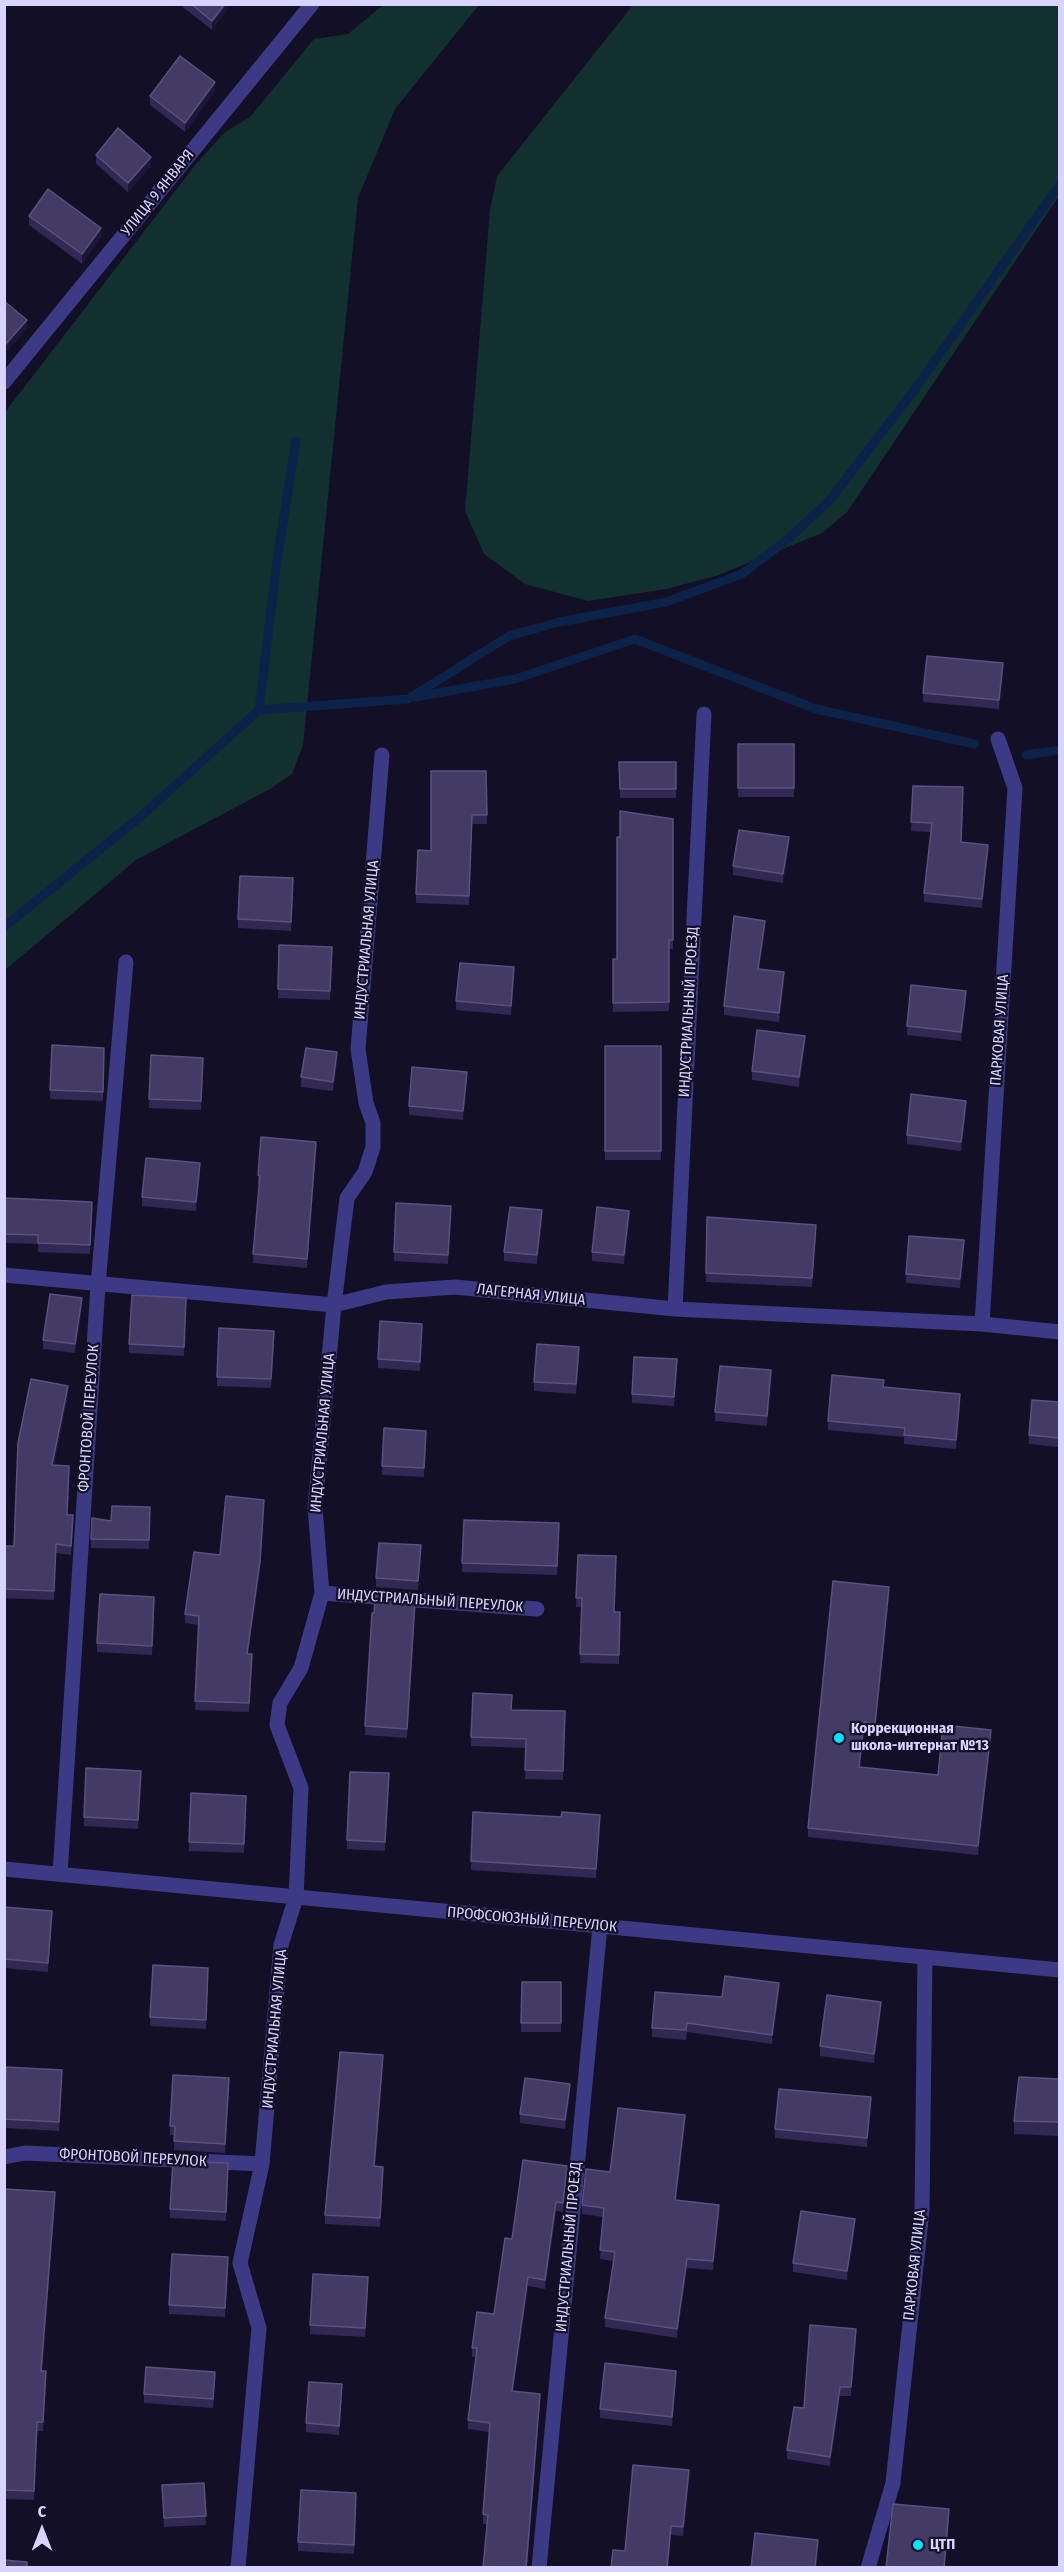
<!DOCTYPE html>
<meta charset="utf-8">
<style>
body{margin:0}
#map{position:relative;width:1064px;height:2572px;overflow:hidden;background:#130f26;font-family:"Fira Sans Condensed",sans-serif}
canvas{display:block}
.frame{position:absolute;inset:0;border:6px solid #d9d4ff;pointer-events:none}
.north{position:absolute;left:12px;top:2500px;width:60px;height:60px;-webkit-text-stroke:4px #130f26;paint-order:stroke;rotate:0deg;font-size:16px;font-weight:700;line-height:24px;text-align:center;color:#d9d4ff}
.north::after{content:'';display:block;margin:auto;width:21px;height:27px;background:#d9d4ff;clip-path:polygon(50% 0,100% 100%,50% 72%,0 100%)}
</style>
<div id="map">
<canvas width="1064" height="2572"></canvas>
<div class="frame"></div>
<div class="north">С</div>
</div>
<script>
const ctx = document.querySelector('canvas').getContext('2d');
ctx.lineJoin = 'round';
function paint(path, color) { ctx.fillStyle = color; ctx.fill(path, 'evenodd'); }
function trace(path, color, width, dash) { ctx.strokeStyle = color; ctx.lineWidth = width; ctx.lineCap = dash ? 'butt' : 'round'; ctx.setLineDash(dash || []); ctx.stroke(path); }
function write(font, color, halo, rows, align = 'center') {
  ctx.font = font + ' "Fira Sans Condensed",sans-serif'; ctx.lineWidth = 4.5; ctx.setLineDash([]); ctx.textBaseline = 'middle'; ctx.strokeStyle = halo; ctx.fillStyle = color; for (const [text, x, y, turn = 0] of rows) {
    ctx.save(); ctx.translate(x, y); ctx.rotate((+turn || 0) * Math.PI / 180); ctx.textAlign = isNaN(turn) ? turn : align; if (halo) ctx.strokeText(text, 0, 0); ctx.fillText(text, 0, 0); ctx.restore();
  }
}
paint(new Path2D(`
 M383,5H479L395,109L358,198L303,745L292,774L270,789L136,860L5,970V412L196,164L225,132L250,117L314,39L348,34Z
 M633,5H1059V196L847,512L822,533L716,576L666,589L588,601L525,584L484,554L465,511L490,210L497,176Z`), '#12302f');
trace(new Path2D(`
 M415,697L515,679L635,639L816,709L975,744
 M259,710L277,560L296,441
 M1026,755L1060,750
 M4,927L140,817L259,710L408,699L509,636L559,622L666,602L742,574L788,539L830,500L915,389L1060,184`), '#0c2248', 9);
trace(new Path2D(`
 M4,382L312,4
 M4,1275L334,1305L386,1292L455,1287L675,1309L982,1324L1060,1332
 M675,1309L704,714
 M982,1324L1015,788L998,739
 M322,1593L537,1609
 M4,1869L1060,1970
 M60,1874L98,1285L126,962
 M4,2157L25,2153L262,2164
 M238,2568L259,2328L240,2263L262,2164L281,1945L296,1897L301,1788L277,1725L280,1703L301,1668L322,1593L315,1507L334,1305L347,1198L365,1172L373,1147V1123L366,1103L358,1049L382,755
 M539,2568L600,1926
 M868,2568L893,2483L922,2210L925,1957`), '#3d3a85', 15);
paint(new Path2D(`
 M179,4H231L212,30Z
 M215,91L185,132L150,105V96Z
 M96,155L151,166L128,192L96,164Z
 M29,216L101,237L82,264L29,225Z
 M1003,672L999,709L923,702V693Z
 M738,744H794V797H738Z
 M619,762H676V798H620Z
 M486,771L487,824H472L469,905L416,903V894L431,851Z
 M913,786L962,842L988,854L982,908L924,902V893L931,832L911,831Z
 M673,819V949H669V1011L613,1012V959H617L620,837Z
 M789,846L783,883L733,875V866Z
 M293,887L291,931L238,928V919Z
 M765,930L759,969L784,981L779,1022L724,1015V1006Z
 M332,956L330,1000L278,998V989Z
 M514,976L511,1015L456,1010V1001Z
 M966,1000L961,1041L907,1035V1026Z
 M805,1045L799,1087L752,1080V1071Z
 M605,1046H661V1160H605Z
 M104,1048L103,1101L50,1099V1090Z
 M151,1055L203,1067L201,1110L149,1108Z
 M337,1061L333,1091L301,1087V1077Z
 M467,1081L463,1120L409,1115V1106Z
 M966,1110L961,1151L907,1144V1135Z
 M316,1151L307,1268L253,1263V1254L259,1185L258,1184V1175Z
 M200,1172L196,1211L142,1206V1197Z
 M4,1198L92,1202L90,1254L38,1252V1244L4,1243Z
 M451,1206L448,1264L394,1261V1252Z
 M707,1217L816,1234L812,1287L706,1282Z
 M542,1219L537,1264L504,1261V1252Z
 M629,1220L624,1264L592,1261V1252Z
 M964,1249L960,1288L906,1283V1274Z
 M186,1298L184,1356L129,1353V1344Z
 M82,1307L75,1353L43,1349V1340Z
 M422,1333L420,1371L378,1368V1359Z
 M274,1340L271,1388L217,1386V1377Z
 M579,1356L576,1394L534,1391V1382Z
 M677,1368L674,1406L632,1403V1394Z
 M771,1379L767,1426L715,1421V1412Z
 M884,1387L960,1403L956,1449L904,1444V1437L828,1430V1421Z
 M68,1395L54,1465L68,1515L73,1525L71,1555L56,1553L54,1600L4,1598V1546H14Z
 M1059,1402V1447L1029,1444V1435Z
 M426,1440L424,1477L382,1475V1466Z
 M150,1507L149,1549L91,1548V1539L111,1521Z
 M264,1509L260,1570L248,1654L252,1663L249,1712L195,1710L199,1625L185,1623V1614L220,1555Z
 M559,1532L557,1575L462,1572V1563Z
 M421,1554L418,1590L376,1587V1578Z
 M578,1555L614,1612H620L619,1664L580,1663L582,1607H576Z
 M889,1596L875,1733L864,1731L860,1767L938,1775L991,1739L978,1855L808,1837V1828Z
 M154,1606L152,1655L97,1652V1643Z
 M415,1610L407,1738L365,1735V1726Z
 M511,1710L565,1711L563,1780L525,1779L526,1748L471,1746V1737Z
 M389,1773L385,1851L347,1849V1840Z
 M141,1780L138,1829L84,1826V1817Z
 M246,1805L244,1853L189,1851V1842Z
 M600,1824L596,1878L471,1870V1861Z
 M4,1907L52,1920L48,1972L4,1968Z
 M208,1977L206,2029L150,2026V2017Z
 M522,1982H561V2032H521Z
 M779,1992L772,2044L687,2032L686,2040L652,2037V2028L722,1997Z
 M881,2011L874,2063L820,2056V2046Z
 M383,2064L375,2166L383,2176L380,2227L325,2224V2215Z
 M62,2079L59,2131L4,2128V2093Z
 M1059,2079V2136L1014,2134V2121Z
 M229,2087L225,2153L174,2150V2135H170V2126Z
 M570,2093L565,2129L520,2123V2114Z
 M871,2106L867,2147L775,2138V2129Z
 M685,2124L676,2200L719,2214L713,2270L687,2268L677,2338L605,2327V2318L613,2261L600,2259L603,2217L582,2214V2205L610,2172Z
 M228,2172L226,2221L170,2218V2209Z
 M567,2175L563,2212L556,2211L545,2289L528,2286L513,2391L540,2403L527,2568H483L487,2524H483V2514L489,2432L468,2429V2420L476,2357H472V2348L494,2314L512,2239Z
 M4,2189L55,2201L42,2371L46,2380L43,2431H37L34,2500L4,2499Z
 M855,2228L847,2280L793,2272V2263Z
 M228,2266L225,2317L169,2314V2305Z
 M368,2286L365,2337L310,2334V2325Z
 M856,2338L851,2396H840L830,2466L787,2459V2450L804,2408Z
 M676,2380L672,2426L600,2418V2409Z
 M215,2381L213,2408L144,2403V2394Z
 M342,2393L339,2435L306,2432V2423Z
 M689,2479L683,2536L671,2535L668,2568H611Z
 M204,2483L206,2525L164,2527L162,2485Z
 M356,2502L354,2554L298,2551V2542Z`), '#312854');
paint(new Path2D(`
 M225,4H231L212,30V21Z
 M215,82V91L185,132V123Z
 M151,157V166L128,192V183Z
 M101,228V237L82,264V254Z
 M27,320V329L4,355V346Z
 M1003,663V672L999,709V700Z
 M789,837V846L783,883V874Z
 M988,845V854L982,908V899Z
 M765,921V930L758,978V969Z
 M514,967V976L511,1015V1006Z
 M784,972V981L779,1022V1013Z
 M966,991V1000L961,1041V1032Z
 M805,1036V1045L799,1087V1077Z
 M337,1052V1061L333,1091V1082Z
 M467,1072V1081L463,1120V1111Z
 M966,1101V1110L961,1151V1142Z
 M316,1142V1151L307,1268V1259Z
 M200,1163V1172L196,1211V1202Z
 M542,1210V1219L537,1264V1255Z
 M629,1211V1220L624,1264V1255Z
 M964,1240V1249L960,1288V1279Z
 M82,1298V1307L75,1353V1344Z
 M771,1370V1379L767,1426V1416Z
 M68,1386V1395L52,1474V1465Z
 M960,1394V1403L956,1449V1440Z
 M264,1500L260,1570L247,1663V1654Z
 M889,1587V1596L875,1733V1724Z
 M864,1722V1731L859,1776V1767Z
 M991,1730V1739L978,1855V1846Z
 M600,1815V1824L596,1878V1869Z
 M52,1911V1920L48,1972V1963Z
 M779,1983V1992L772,2044V2035Z
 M881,2002V2011L874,2063V2054Z
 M383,2055V2064L374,2175V2166Z
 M570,2084V2093L565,2129V2120Z
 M871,2097V2106L867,2147V2138Z
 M685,2115V2124L675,2209V2200Z
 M567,2166V2175L563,2212V2203Z
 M55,2192V2201L41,2380V2371Z
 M556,2202V2211L545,2289V2280Z
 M719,2205V2214L713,2270V2261Z
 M855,2219V2228L847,2280V2271Z
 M687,2259V2268L677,2338V2329Z
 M528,2277V2286L512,2400V2391Z
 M856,2329V2338L851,2396V2387Z
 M676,2371V2380L672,2426V2417Z
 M840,2387V2396L830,2466V2457Z
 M540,2394V2403L526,2568Z
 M689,2470V2479L683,2536V2527Z
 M949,2509V2523L945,2568H944Z
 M671,2526L668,2568H667Z
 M818,2540L816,2568H815Z`), '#1d163a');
const building = new Path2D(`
 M191,4H225L212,21Z
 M180,56L215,82L185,123L150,96Z
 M118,128L151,157L128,183L96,155Z
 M48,189L101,228L82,254L29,216Z
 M4,301L27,320L4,346Z
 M927,656L1003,663L999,700L923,693Z
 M738,744H794V788H738Z
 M619,762H676V789H620Z
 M431,771H486L487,815H472L469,896L416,894L418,850L431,851Z
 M913,786L963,787L961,842L988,845L982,899L924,893L932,823L911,822Z
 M620,811L673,819V940H669V1002L613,1003V959H617V837H620Z
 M739,830L789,837L783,874L733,866Z
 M240,876L293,878L291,922L238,919Z
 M734,916L765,921L758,969L784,972L779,1013L724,1006Z
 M279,945L332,947L330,991L278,989Z
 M460,963L514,967L511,1006L456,1001Z
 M911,985L966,991L961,1032L907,1026Z
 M757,1030L805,1036L799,1077L752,1071Z
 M52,1045L104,1048L103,1092L50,1090Z
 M605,1046H661V1151H605Z
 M306,1048L337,1052L333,1082L301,1077Z
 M151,1055L203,1058L201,1101L149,1099Z
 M412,1067L467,1072L463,1111L409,1106Z
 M911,1094L966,1101L961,1142L907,1135Z
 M261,1137L316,1142L307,1259L253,1254L260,1176L258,1175Z
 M146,1158L200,1163L196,1202L142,1197Z
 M4,1198L92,1202L90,1245L38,1243V1235L4,1234Z
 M396,1203L451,1206L448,1255L394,1252Z
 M510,1207L542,1210L537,1255L504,1252Z
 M597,1207L629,1211L624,1255L592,1252Z
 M707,1217L816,1225L812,1278L706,1273Z
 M909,1236L964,1240L960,1279L906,1274Z
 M50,1294L82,1298L75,1344L43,1340Z
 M132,1295L186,1298L184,1347L129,1344Z
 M380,1321L422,1324L420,1362L378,1359Z
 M219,1328L274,1331L271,1379L217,1377Z
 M537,1344L579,1347L576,1384L534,1382Z
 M634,1357L677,1359L674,1397L632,1394Z
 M720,1366L771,1370L767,1416L715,1412Z
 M832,1375L884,1380L883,1387L960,1394L956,1440L904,1435L905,1428L828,1421Z
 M31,1379L68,1386L52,1465L69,1466L67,1515H73L71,1546L56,1544L54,1591L4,1589V1546H14L18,1443Z
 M1032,1400L1059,1402V1438L1029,1435Z
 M384,1428L426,1431L424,1468L382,1466Z
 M226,1496L264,1500L260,1561L247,1654H252L249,1703L195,1701L199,1616L185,1614L194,1552L220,1555Z
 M112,1506L150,1507L149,1540L91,1539L92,1518L111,1521Z
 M464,1520L559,1523L557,1566L462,1563Z
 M379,1543L421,1545L418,1581L376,1578Z
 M578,1555L616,1556L614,1612H620L619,1655L580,1654L582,1598H576Z
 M833,1581L889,1587L875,1724L864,1722L859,1767L938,1775L943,1725L991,1730L978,1846L808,1828Z
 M100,1594L154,1597L152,1646L97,1643Z
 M375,1598L415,1601L407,1729L365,1726L372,1613H374Z
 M473,1693L512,1695L511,1710L565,1711L563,1771L525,1770L526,1739L471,1737Z
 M86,1768L141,1771L138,1820L84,1817Z
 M350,1772L389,1773L385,1842L347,1840Z
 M191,1793L246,1796L244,1844L189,1842Z
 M473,1812L561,1817L562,1812L600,1815L596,1869L471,1861Z
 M4,1907L52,1911L48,1963L4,1959Z
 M153,1965L208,1968L206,2020L150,2017Z
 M725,1976L779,1983L772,2035L687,2023L686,2030L652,2028L655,1992L722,1997Z
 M522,1982H561V2023H521Z
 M827,1995L881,2002L874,2054L820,2046Z
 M340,2052L383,2055L374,2166L383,2167L380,2218L325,2215Z
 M6,2067L62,2070L59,2122L4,2119Z
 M173,2075L229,2078L225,2144L174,2141L175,2126H170Z
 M1019,2077L1059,2079V2122L1014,2121Z
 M525,2078L570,2084L565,2120L520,2114Z
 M779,2089L871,2097L867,2138L775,2129Z
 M618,2108L685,2115L675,2200L719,2205L713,2261L687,2259L677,2329L605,2318L615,2252L600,2250L604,2208L582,2205L586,2169L610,2172Z
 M523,2160L567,2166L563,2203L556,2202L545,2280L528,2277L512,2391L540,2394L526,2568H483L488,2515L483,2514L490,2423L468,2420L477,2348H472L477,2312L494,2314L505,2238L512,2239Z
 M173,2161L228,2163L226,2212L170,2209Z
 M4,2189L55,2192L41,2371H46L43,2422H37L34,2491L4,2490Z
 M801,2211L855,2219L847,2271L793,2263Z
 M172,2254L228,2257L225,2308L169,2305Z
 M313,2274L368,2277L365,2328L310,2325Z
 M810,2325L856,2329L851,2387H840L830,2457L787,2450L794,2407L804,2408Z
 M605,2363L676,2371L672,2417L600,2409Z
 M146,2367L215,2372L213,2399L144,2394Z
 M309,2382L342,2384L339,2426L306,2423Z
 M633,2465L689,2470L683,2527L671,2526L667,2568H611L613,2550L625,2551Z
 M204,2483L206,2516L164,2518L162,2485Z
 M301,2490L356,2493L354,2545L298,2542Z
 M893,2504L949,2509L944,2568H886Z
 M755,2533L818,2540L815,2568H751Z
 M4,2560L27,2562V2568H4Z`);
paint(building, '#433a66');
trace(building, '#5a527e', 1.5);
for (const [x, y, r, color] of [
 [839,1738,6,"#00e5ff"],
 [918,2545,6,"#00e5ff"]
]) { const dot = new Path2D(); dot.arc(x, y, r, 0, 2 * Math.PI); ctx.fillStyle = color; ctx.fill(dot); trace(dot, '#130f26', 2); }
write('15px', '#d9d4ff', '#130f26', [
 ["УЛИЦА 9 ЯНВАРЯ",158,193,-51],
 ["ИНДУСТРИАЛЬНАЯ УЛИЦА",367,940,-85],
 ["ИНДУСТРИАЛЬНЫЙ ПРОЕЗД",689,1012,-87],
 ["ПАРКОВАЯ УЛИЦА",1000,1030,-86],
 ["ЛАГЕРНАЯ УЛИЦА",531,1295,6],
 ["ФРОНТОВОЙ ПЕРЕУЛОК",89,1418,-86],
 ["ИНДУСТРИАЛЬНАЯ УЛИЦА",323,1433,-85],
 ["ИНДУСТРИАЛЬНЫЙ ПЕРЕУЛОК",430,1601,4],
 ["ПРОФСОЮЗНЫЙ ПЕРЕУЛОК",532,1920,5],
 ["ИНДУСТРИАЛЬНАЯ УЛИЦА",275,2029,-85],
 ["ФРОНТОВОЙ ПЕРЕУЛОК",133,2158,3],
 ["ИНДУСТРИАЛЬНЫЙ ПРОЕЗД",569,2247,-85],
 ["ПАРКОВАЯ УЛИЦА",915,2265,-84]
]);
write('bold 15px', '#d9d4ff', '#130f26', [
 ["Коррекционная",851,1729],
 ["школа-интернат №13",851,1746],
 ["ЦТП",930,2545]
], 'left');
</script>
